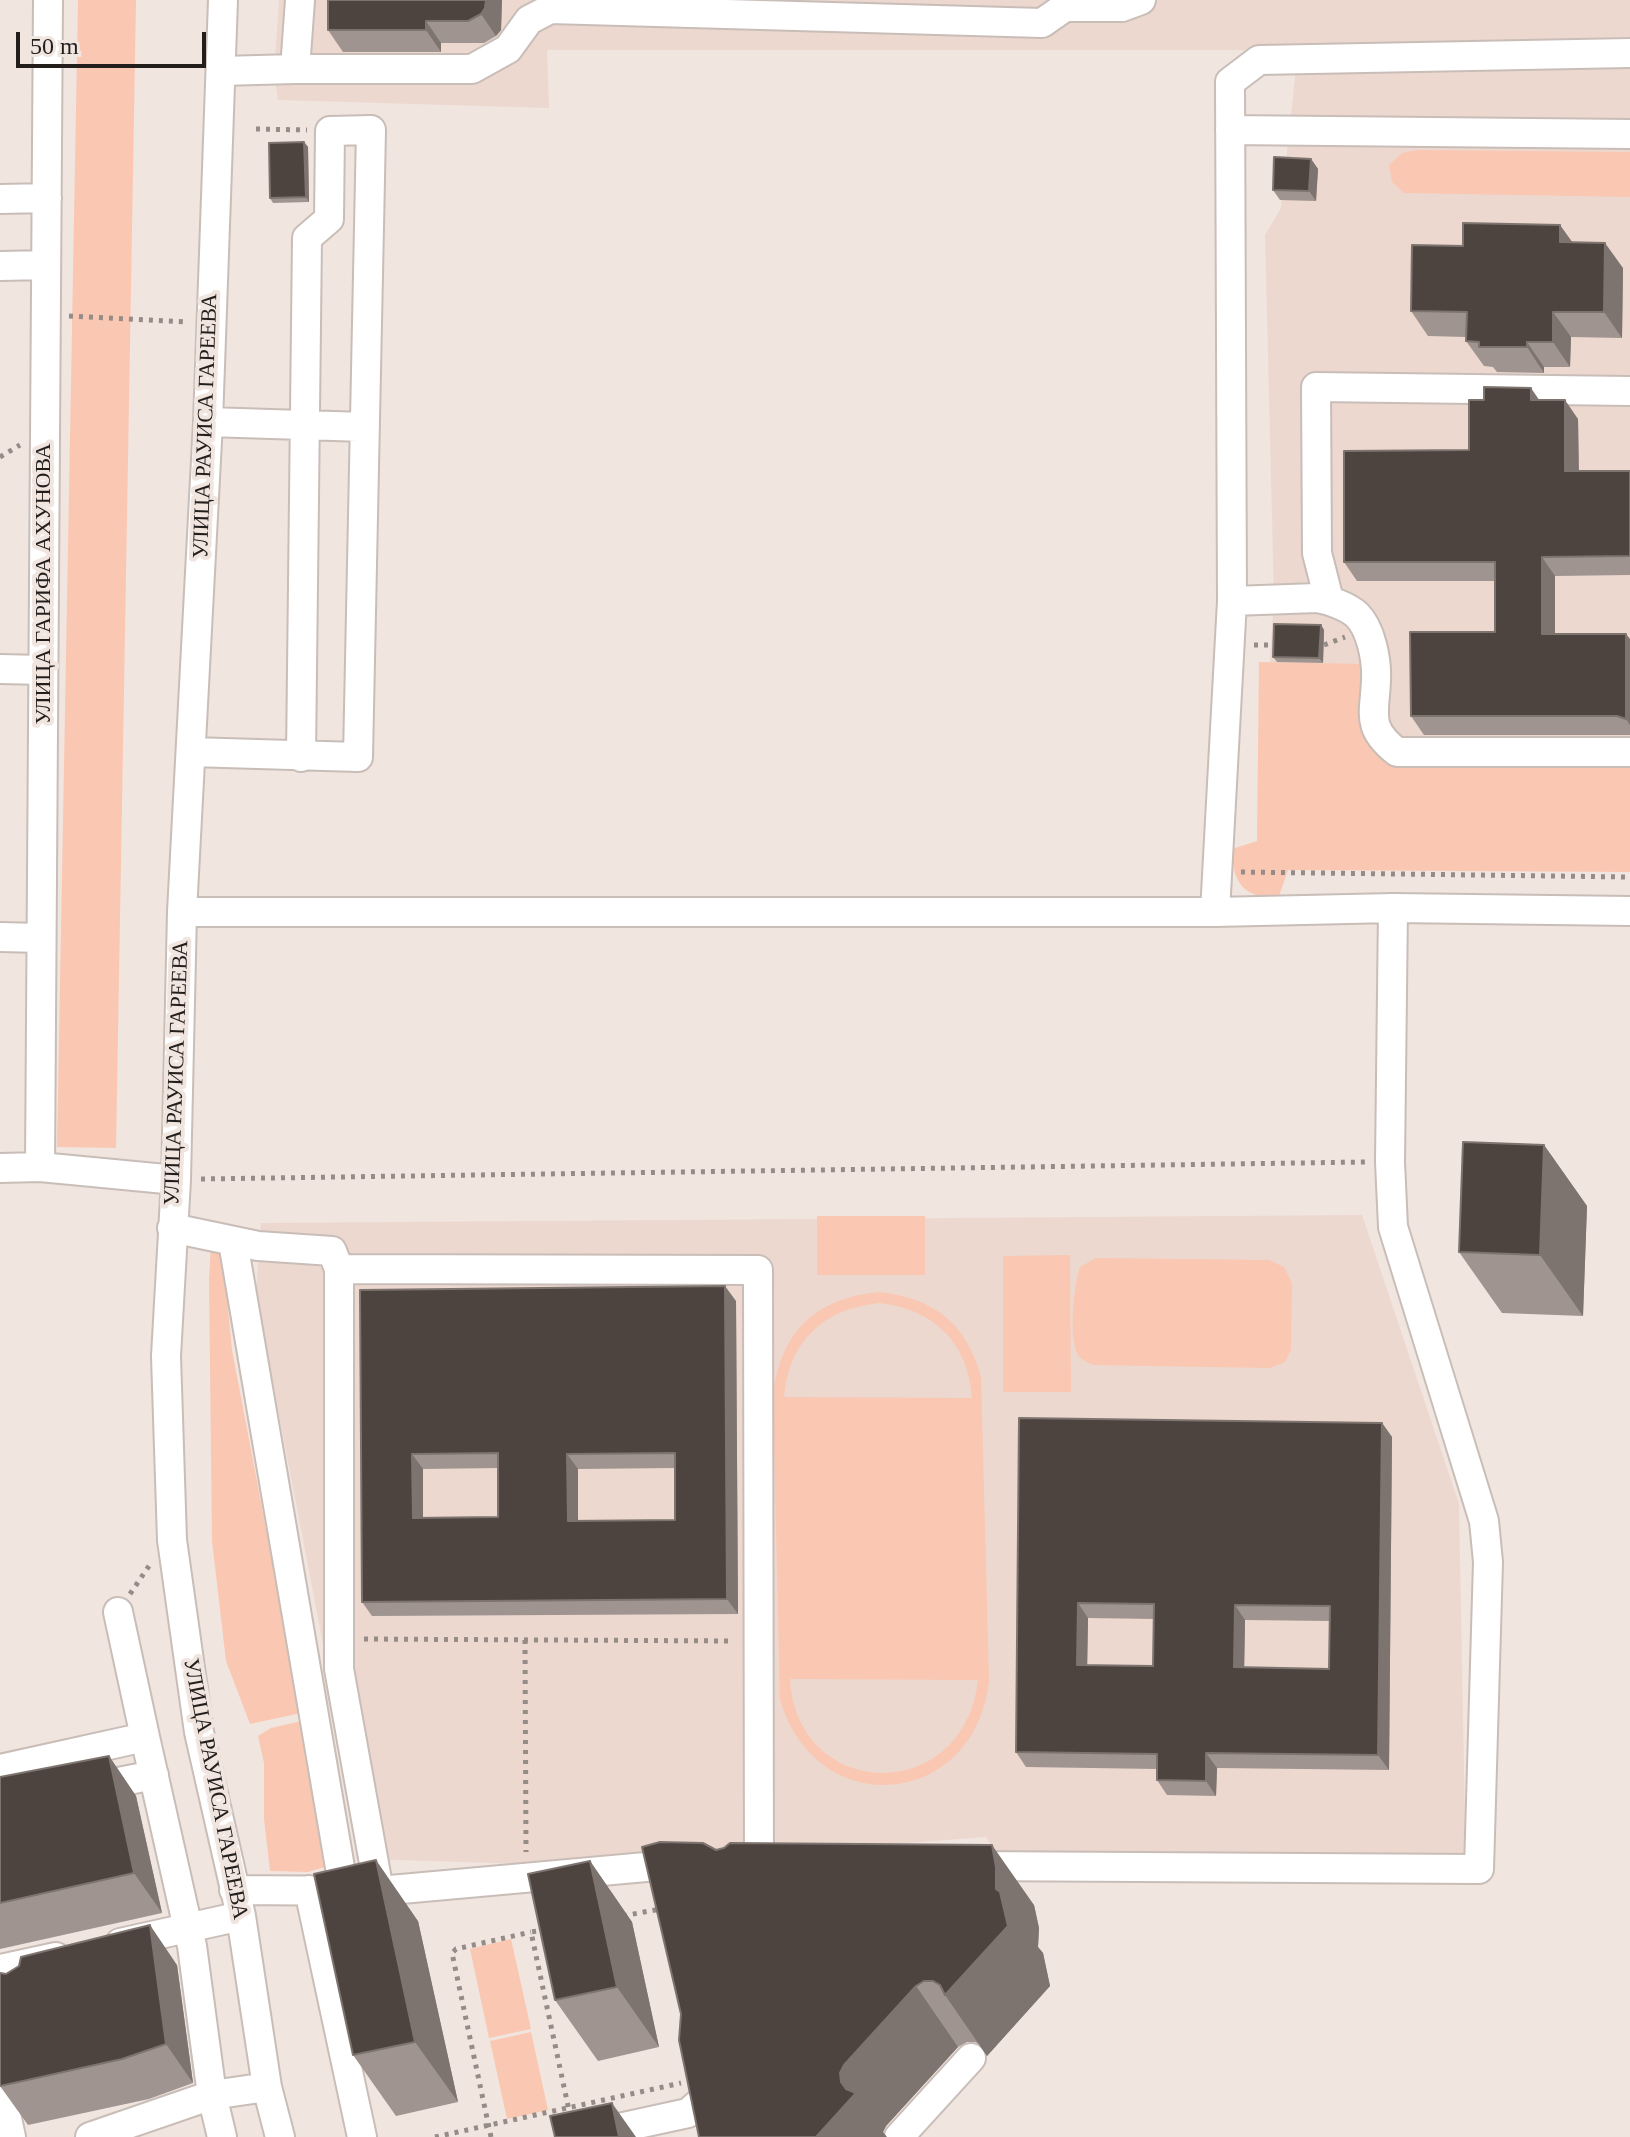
<!DOCTYPE html>
<meta charset="utf-8">
<style>
body{margin:0}
#map{position:relative;width:1630px;height:2137px;overflow:hidden;background:#f1e5e0;font-family:"Times New Roman",serif}
canvas{display:block}
.scale{position:absolute;left:16px;top:32px;width:190px;height:36px;box-sizing:border-box;border:4px solid #221e1c;border-top:0;padding-left:10px;font-size:24px;line-height:28px;white-space:nowrap;color:#221e1c;-webkit-text-stroke:6px #f1e5e0;paint-order:stroke}
</style>
<div id="map">
<canvas width="1630" height="2137"></canvas>
<div class="scale">50 m</div>
</div>
<script>
const ctx = document.querySelector('canvas').getContext('2d');
ctx.lineJoin = 'round';
function paint(path, color) { ctx.fillStyle = color; ctx.fill(path, 'evenodd'); }
function trace(path, color, width, dash) { ctx.strokeStyle = color; ctx.lineWidth = width; ctx.lineCap = dash ? 'butt' : 'round'; ctx.setLineDash(dash || []); ctx.stroke(path); }
function write(font, color, halo, rows, align = 'center') {
  ctx.font = font + ' "Times New Roman",serif'; ctx.lineWidth = 8; ctx.setLineDash([]); ctx.textBaseline = 'middle'; ctx.strokeStyle = halo; ctx.fillStyle = color; for (const [text, x, y, turn = 0] of rows) {
    ctx.save(); ctx.translate(x, y); ctx.rotate((+turn || 0) * Math.PI / 180); ctx.textAlign = isNaN(turn) ? turn : align; if (halo) ctx.strokeText(text, 0, 0); ctx.fillText(text, 0, 0); ctx.restore();
  }
}
paint(new Path2D(`
 M279,0H1630V50H547L549,108L278,100L274,71Z
 M1630,65V837H1258L1274,599L1265,235L1281,208L1296,69Z
 M1362,1215L1459,1504L1466,1875L1012,1879L986,1837L759,1854L526,1864L364,1859L256,1294L261,1223Z`), '#ecd8cf');
paint(new Path2D(`
 M78,0H136L116,1148L57,1147Z
 M1417,150L1630,152V197L1404,193L1392,182L1389,165L1402,153Z
 M1259,662L1365,664L1371,739L1630,764V872L1288,870L1279,896C1244,900 1232,882 1232,849L1257,841Z
 M817,1216H925V1275H817Z
 M211,1243L218,1244L223,1257L232,1350L301,1713L250,1724L226,1661L212,1541L209,1280Z
 M1070,1255L1071,1392H1003V1256Z
 M1096,1258L1269,1260L1284,1267L1292,1283L1291,1350L1285,1362L1270,1368L1093,1365C1088,1362 1081,1360 1078,1355C1068,1338 1074,1284 1080,1267Z
 M879,1292C934,1298 966,1323 981,1377L989,1680C976,1808 817,1824 780,1700L773,1397C779,1333 815,1298 879,1292ZM879,1303C934,1309 968,1342 972,1398L784,1397C789,1341 823,1309 879,1303ZM790,1679L977,1680H978C964,1806 797,1802 790,1679Z
 M302,1721L330,1852L325,1867L308,1872L270,1871L264,1819V1763L258,1736L271,1728Z
 M511,1939L531,2029L489,2038L470,1949Z
 M531,2032L548,2110L507,2119L490,2041Z`), '#fac7b2');
const minor = new Path2D(`
 M223,0L208,422L182,912L176,1180L166,1356L172,1540L199,1732L241,1916L267,2087L280,2137
 M300,0L295,69H472L508,49L529,20L550,9L1042,23L1065,7V0
 M1065,7H1122L1141,0
 M221,71L295,69
 M1230,130L1630,134
 M0,199L47,198
 M0,266L46,265
 M208,422L365,427
 M1329,600L1317,553L1316,387L1630,391
 M1232,601L1317,598C1329,600 1347,606 1357,615C1371,629 1377,660 1376,680C1375,713 1365,727 1397,752H1630
 M0,669L43,670
 M191,752L358,757L371,130L330,131L329,219L307,238L301,757
 M182,912H1215L1393,908L1630,911
 M1215,912L1232,601L1230,82L1259,60L1630,53
 M0,937L41,938
 M40,1167L48,0
 M0,1168L40,1167L176,1180
 M172,1228L258,1246L332,1251L339,1269
 M233,1242L344,1891
 M145,1737L192,1946L212,2095L222,2137
 M0,1769L145,1737L118,1612
 M88,1788L154,1775
 M967,1866L1479,1869L1488,1562L1484,1521L1393,1227L1390,1162L1393,908
 M234,1890L379,1891L657,1866H682
 M309,1890L362,2137
 M379,1891L339,1669V1269L758,1270L759,1881
 M120,1943L241,1916
 M0,1969L56,1957
 M0,2086L11,2137
 M90,2137L212,2095L267,2087
 M578,2137L688,2113L705,2098L707,2079
 M899,2137L971,2058`);
trace(minor, '#c9bdb8', 32);
trace(new Path2D(`
 M256,129L307,130
 M69,316L187,322
 M0,457L20,445
 M1254,645H1277
 M1324,645L1345,637
 M1241,872L1630,877
 M201,1179L1366,1162
 M130,1594L149,1566
 M364,1639L734,1641
 M525,1640L526,1852
 M623,1916L660,1909
 M546,1930L531,1932L570,2115
 M435,2137L681,2083
 M491,2137L452,1953L456,1949L531,1932`), '#958c88', 5, [4, 6]);
trace(minor, '#fff', 28);
paint(new Path2D(`
 M328,0H502L501,30L496,36L484,43H441V52H343L328,30Z
 M304,142L308,147L309,202L273,203L270,198Z
 M1311,159L1318,169L1316,201L1280,200L1273,190Z
 M1572,242L1623,268L1622,338L1571,337L1570,367H1544V373L1497,372L1493,367L1484,366L1466,341V337L1428,336L1411,311L1463,246Z
 M1540,400L1578,419L1579,471H1630V575L1555,576V634L1630,639V735H1424L1411,716L1495,632V581H1357L1344,562L1469,450Z
 M1321,625L1324,630L1323,663L1277,662L1273,657Z
 M1544,1145L1587,1206L1583,1316L1502,1313L1459,1252Z
 M360,1290L736,1301L738,1614L372,1616L362,1602ZM498,1468V1517L423,1518V1469ZM675,1468V1520L578,1521V1469Z
 M1019,1418L1382,1423L1392,1437L1389,1770L1217,1768L1216,1796L1167,1795L1157,1780V1769L1026,1767L1016,1752ZM1088,1618L1154,1619L1153,1666L1087,1665ZM1245,1620L1330,1621L1329,1669L1244,1667Z
 M109,1756L136,1796L162,1913L0,1949V1777Z
 M716,1850L1034,1905L1039,1928L1038,1947L1043,1953L1050,1986L987,2056L979,2044L975,2042H967L958,2047L886,2126L883,2132L699,2137Z
 M590,1861L632,1922L659,2047L598,2061L555,2000Z
 M418,1921L458,2102L396,2116L353,2055Z
 M177,1965L193,2083L149,2099L28,2125L0,2086L6,1974Z`), '#9f9490');
paint(new Path2D(`
 M486,0H502L501,30L496,36L481,14Z
 M426,21L441,43V52L426,30Z
 M304,142L308,147L309,202L306,197Z
 M1311,159L1318,169L1316,201L1309,191Z
 M1560,225L1578,250L1560,242Z
 M1605,243L1623,268L1622,338L1604,312Z
 M1553,312L1571,337L1570,367L1553,342Z
 M1527,342L1544,367V373L1527,347Z
 M1531,388L1544,407L1531,400Z
 M1565,400L1578,419L1579,490L1565,471Z
 M1542,557L1555,576V653L1542,634Z
 M1321,625L1324,630L1323,663L1319,658Z
 M1626,634L1630,639V725L1626,719Z
 M1544,1145L1587,1206L1583,1316L1540,1255Z
 M725,1286L736,1301L738,1614L727,1599Z
 M1382,1423L1392,1437L1389,1770L1378,1755Z
 M412,1454L423,1469V1533L413,1518Z
 M567,1454L578,1469V1536L568,1521Z
 M1078,1603L1088,1618L1087,1680L1077,1665Z
 M1235,1605L1245,1620L1244,1682L1234,1667Z
 M1206,1753L1217,1768L1216,1796L1206,1781Z
 M109,1756L136,1796L162,1913L134,1873Z
 M992,1845L1034,1905L1039,1928L1038,1947L1043,1953L1050,1986L987,2056L945,1995L996,1889Z
 M376,1860L418,1921L458,2102L415,2042Z
 M590,1861L632,1922L659,2047L617,1987Z
 M150,1925L177,1965L193,2083L166,2044Z
 M916,1986L958,2047L886,2126L883,2132L887,2137H816L841,2082L840,2073L844,2065Z
 M612,2103L636,2137H619Z`), '#7e746f');
const building = new Path2D(`
 M328,0H486L485,8L481,14L468,21H426V30H328Z
 M304,142L306,197L270,198L269,143Z
 M1274,157L1311,159L1309,191L1273,190Z
 M1463,223L1560,225V242L1605,243L1604,312H1553V342H1527V347H1479V342L1466,341L1467,312L1411,311L1412,245L1463,246Z
 M1484,387L1531,388V400H1565V471H1630V556L1542,557V634H1626V719L1617,716H1411L1410,632H1495V562H1344V451L1469,450V400H1484Z
 M1274,624L1321,625L1319,658L1273,657Z
 M1463,1142L1544,1145L1540,1255L1459,1252Z
 M725,1286L727,1599L362,1602L360,1290ZM498,1453V1517L413,1518L412,1454ZM675,1453V1520L568,1521L567,1454Z
 M1019,1418L1382,1423L1378,1755L1206,1753V1781L1157,1780V1754L1016,1752ZM1078,1603L1154,1604L1153,1666L1077,1665ZM1235,1605L1330,1606L1329,1669L1234,1667Z
 M109,1756L134,1873L0,1903V1777Z
 M660,1842L703,1843L716,1850L724,1848L730,1843L992,1845L996,1867V1889L1000,1892L1008,1926L945,1995L940,1985L933,1981H924L916,1986L844,2065L840,2073L841,2082L846,2089L856,2093L816,2137H699L679,2040L681,2014L642,1847Z
 M376,1860L415,2042L353,2055L314,1874Z
 M590,1861L617,1987L555,2000L528,1874Z
 M150,1925L166,2044L122,2059L0,2086V1973L6,1974L19,1966L21,1957Z
 M612,2103L619,2137H555L550,2116Z`);
paint(building, '#4d433f');
trace(building, '#7e746f', 2);
write('22px', '#221e1c', '#f1e5e0', [
 ["УЛИЦА РАУИСА ГАРЕЕВА",206,426,-88],
 ["УЛИЦА ГАРИФА АХУНОВА",44,584,-90],
 ["УЛИЦА РАУИСА ГАРЕЕВА",177,1073,-88],
 ["УЛИЦА РАУИСА ГАРЕЕВА",215,1789,79]
]);
</script>
